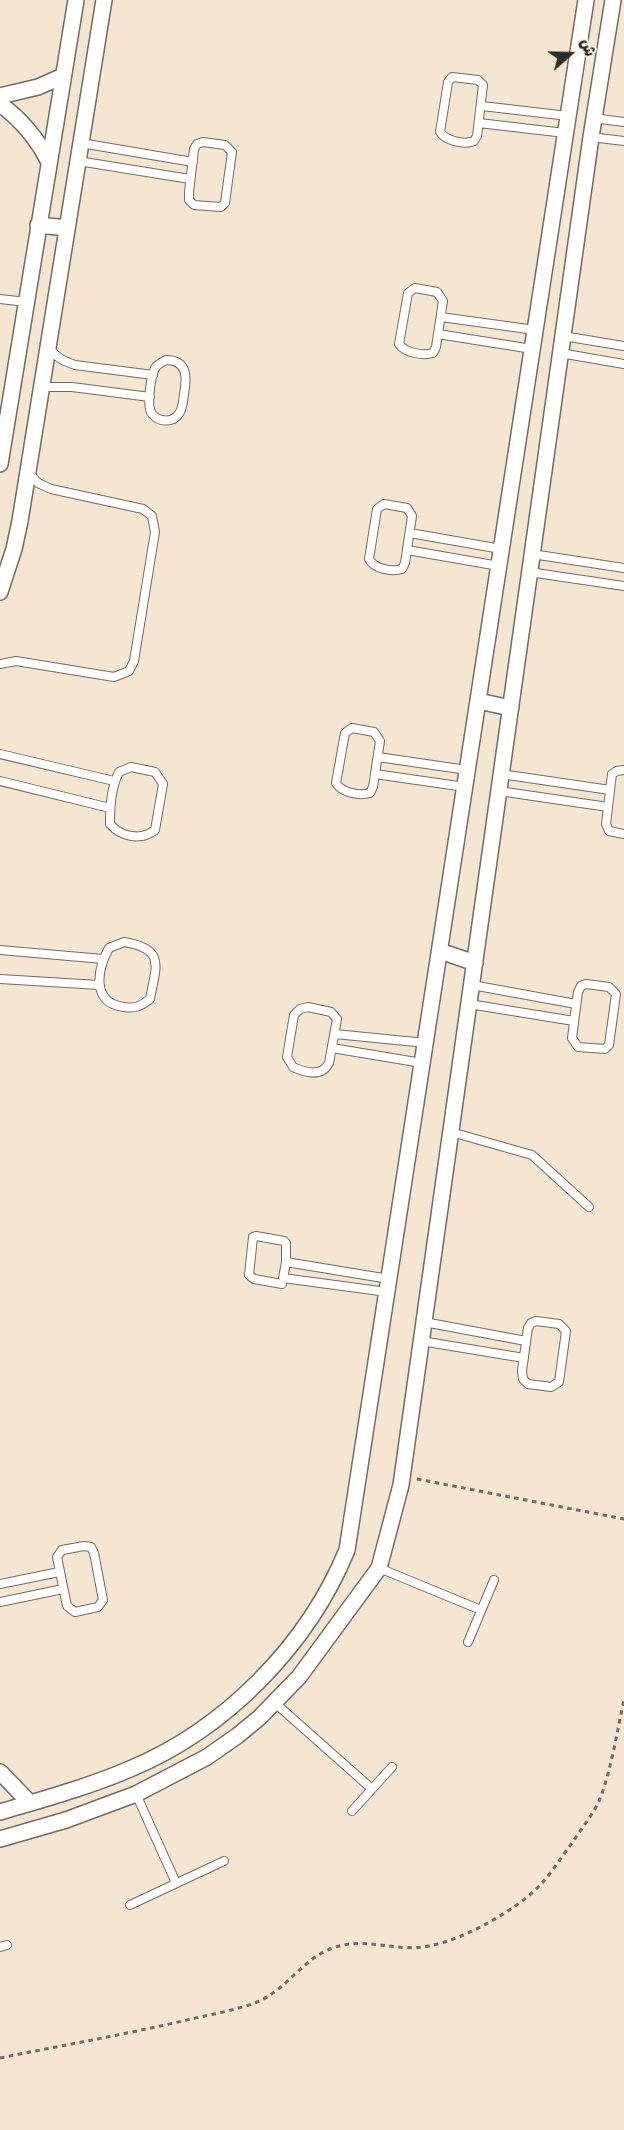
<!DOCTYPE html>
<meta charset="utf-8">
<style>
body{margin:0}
#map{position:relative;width:624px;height:2130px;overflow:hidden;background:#f4e6d1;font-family:Kalam,"Playpen Sans Arabic",sans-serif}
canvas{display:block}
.north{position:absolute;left:540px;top:24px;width:60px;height:60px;-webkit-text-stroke:4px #f7f3e8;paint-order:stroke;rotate:70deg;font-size:16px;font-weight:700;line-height:24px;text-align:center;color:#2b2b2b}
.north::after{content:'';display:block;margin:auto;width:21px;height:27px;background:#2b2b2b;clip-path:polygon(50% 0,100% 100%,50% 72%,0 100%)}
</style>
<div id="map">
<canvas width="624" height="2130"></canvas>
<div class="north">ش</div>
</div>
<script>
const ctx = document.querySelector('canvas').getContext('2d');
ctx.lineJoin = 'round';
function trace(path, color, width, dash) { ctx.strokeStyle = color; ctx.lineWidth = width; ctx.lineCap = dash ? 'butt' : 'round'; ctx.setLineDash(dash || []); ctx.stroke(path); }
const service = new Path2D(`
 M452,77L478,80L483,85L477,136L474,141C464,145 446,141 440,132L448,82Z
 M482,106L568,116
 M593,118L624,122
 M479,123L565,133
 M591,137L624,141
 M203,142L225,145L232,152L225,203L221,207L194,205L189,200V192L194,149L197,144Z
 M81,143L193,162
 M78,161L190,179
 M415,288L437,292L443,301L436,347L433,353C423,356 405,353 399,344L408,293Z
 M0,299L26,302
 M441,317L535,330
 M438,334L532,349
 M563,336L624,346
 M50,348C56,358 64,361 75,365L153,375
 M560,353L624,364
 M166,360C188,360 187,378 184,394C183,400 183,407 180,412C174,423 160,423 152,414C146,406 151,376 155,368C158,364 162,362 166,360Z
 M42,387H72L150,397
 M384,504L407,508L412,516L405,563L402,569C392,572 374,569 369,559L377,509Z
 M410,533L501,549
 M407,550L499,566
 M532,554L624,568
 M529,572L624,586
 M0,664L16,661L114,677L129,671L134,661L155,532L152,516L143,509L51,489L38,483L29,473
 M352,728L374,732L380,741L373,787L370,793C360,796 342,793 336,783L345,733Z
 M0,754L114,781
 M378,757L467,770
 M131,767L155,772L163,784L155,830C141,841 121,837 110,824C110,806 111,788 119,772Z
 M624,770L617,771L612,774L606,824L609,831L624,834
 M375,774L465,787
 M501,774L610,790
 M0,781L110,808
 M499,791L608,807
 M124,942C166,949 156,966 150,999C141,1006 135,1009 124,1007C91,1003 97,970 109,948Z
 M0,950L103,959
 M0,979L99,985
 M586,984L609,987L616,994L609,1045L605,1049L578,1047L572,1038L578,992L581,986Z
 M472,985L576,1004
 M469,1004L574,1021
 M308,1007L331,1012L337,1019L329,1063C322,1077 306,1073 293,1067L287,1057L294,1015L300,1009Z
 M335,1034L426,1043
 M332,1048L422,1063
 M451,1132L532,1155L589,1207
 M256,1236L284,1241L286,1243V1262L282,1284L254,1279L249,1275L253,1237Z
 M286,1262L389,1279
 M283,1278L387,1292
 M536,1321L559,1324L566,1331L559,1382L551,1387L528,1384L523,1379L522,1371L528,1328L531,1323Z
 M424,1322L526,1341
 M421,1341L524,1358
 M84,1546L91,1547L94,1553L103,1600L98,1607L75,1612L67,1606L57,1557L62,1550Z
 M379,1568L481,1610
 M0,1584L59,1572
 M0,1602L63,1589
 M468,1642L494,1580
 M275,1703L372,1789
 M136,1794L176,1883
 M352,1811L392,1767
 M130,1905L224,1861
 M0,1947L7,1945`);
const minor = new Path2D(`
 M0,96L38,87L63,76
 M0,104C22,120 37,138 49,162
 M38,225L67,228
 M0,464L76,0
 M0,592L14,549L20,521L104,0
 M478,701L511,708
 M440,951L475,963
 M0,1772L30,1803
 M0,1812C44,1799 88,1787 130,1769C226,1729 308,1645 347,1550L586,0
 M0,1839L66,1820L136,1794L207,1757L237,1736L259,1718L299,1677L379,1568L401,1485L591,137L613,0`);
trace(service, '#716c65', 10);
trace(minor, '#716c65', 18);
trace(new Path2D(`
 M417,1479L624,1519
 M0,2058C64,2045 128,2034 191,2019C213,2014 237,2010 257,2002C286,1990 301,1961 330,1949C365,1935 394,1953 429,1946C463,1940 519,1909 542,1883C553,1871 562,1856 572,1843C581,1829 592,1816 599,1801C611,1772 617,1731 624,1700`), '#716c65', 3, [4.5, 4.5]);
trace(service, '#fff', 8);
trace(minor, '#fff', 15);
</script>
